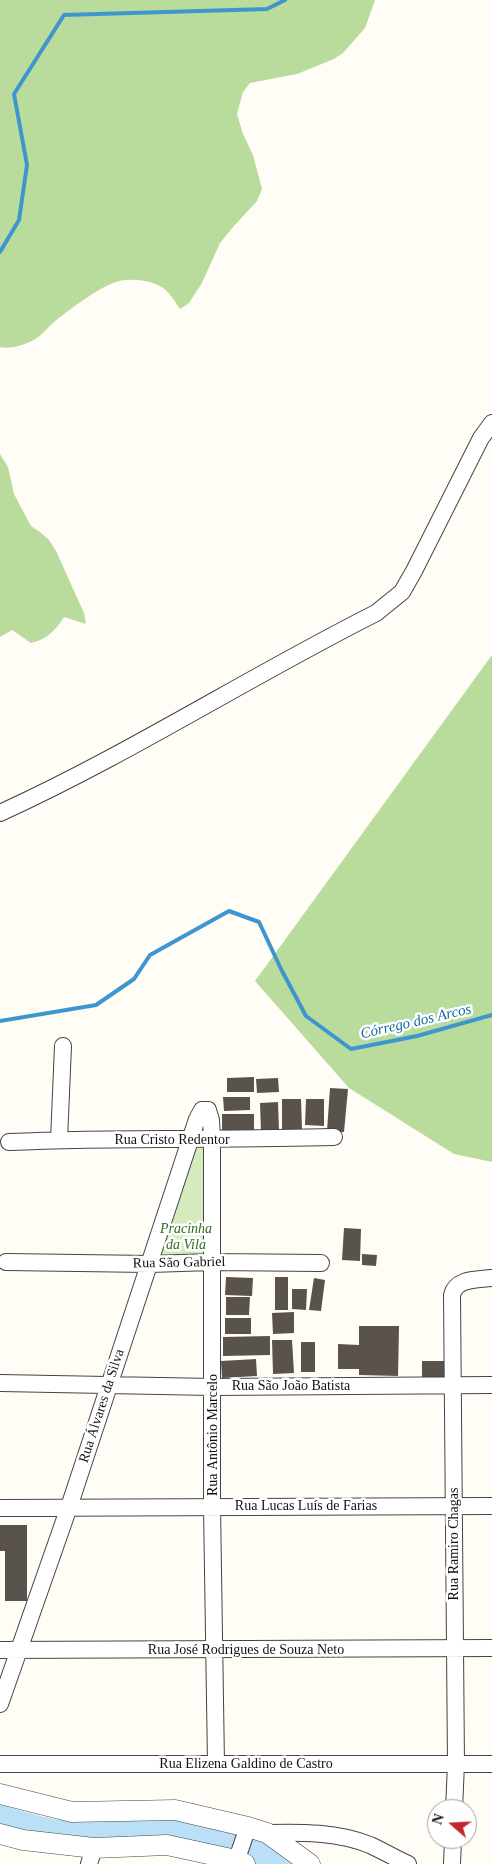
<!DOCTYPE html>
<meta charset="utf-8">
<style>
body{margin:0}
#map{position:relative;width:492px;height:1864px;overflow:hidden;background:#fffdf5;font-family:"Times New Roman",serif}
canvas{display:block}
.north{position:absolute;left:427px;top:1799px;width:50px;height:50px;box-sizing:border-box;background:#fff;border:1px solid #a0a0a0;border-radius:50%;rotate:289deg;font-size:14px;font-weight:700;line-height:20px;text-align:center;color:#111}
.north::after{content:'';display:block;margin:auto;width:18px;height:22px;background:#c4262e;clip-path:polygon(50% 0,100% 100%,50% 72%,0 100%)}
</style>
<div id="map">
<canvas width="492" height="1864"></canvas>
<div class="north">N</div>
</div>
<script>
const ctx = document.querySelector('canvas').getContext('2d');
ctx.lineJoin = 'round';
function paint(path, color) { ctx.fillStyle = color; ctx.fill(path, 'evenodd'); }
function trace(path, color, width, dash) { ctx.strokeStyle = color; ctx.lineWidth = width; ctx.lineCap = dash ? 'butt' : 'round'; ctx.setLineDash(dash || []); ctx.stroke(path); }
function write(font, color, halo, rows, align = 'center') {
  ctx.font = font + ' "Times New Roman",serif'; ctx.lineWidth = 5; ctx.setLineDash([]); ctx.textBaseline = 'middle'; ctx.strokeStyle = halo; ctx.fillStyle = color; for (const [text, x, y, turn = 0] of rows) {
    ctx.save(); ctx.translate(x, y); ctx.rotate((+turn || 0) * Math.PI / 180); ctx.textAlign = isNaN(turn) ? turn : align; if (halo) ctx.strokeText(text, 0, 0); ctx.fillText(text, 0, 0); ctx.restore();
  }
}
paint(new Path2D(`
 M194,1144L208,1146L207,1257H158Z`), '#d5ebbd');
paint(new Path2D(`
 M0,0H375L365,28L343,53L334,59L297,74L250,83L243,92L237,114L243,134L253,155L262,189L257,201L234,226L220,243L202,283L189,303L180,309C175,302 171,294 163,288C152,280 132,278 119,281C100,286 69,310 54,322C48,327 43,334 37,338C28,344 10,350 0,347Z
 M0,454L8,467L14,494L31,526L40,532L49,540L56,551L84,613L86,624L64,617C56,630 46,640 31,643L12,630L0,637Z
 M492,655V1162L454,1154L349,1088L255,981Z`), '#b9dc9c');
trace(new Path2D(`
 M0,252L19,220L27,165L14,94L64,15L267,9L285,0
 M0,1021L96,1005L134,979L150,955L229,911L259,922L281,969L306,1016L351,1049L417,1036L492,1015`), '#3f96cf', 4);
trace(new Path2D(`
 M0,1817C28,1825 60,1836 90,1834C110,1833 130,1826 151,1826C192,1827 246,1845 282,1864`), '#b9e0f7', 24);
paint(new Path2D(`
 M254,1077V1092H227V1078Z
 M278,1078L279,1092L257,1093L256,1079Z
 M330,1088L348,1089L344,1132L327,1131Z
 M223,1097H250V1110L224,1111Z
 M282,1099H301L302,1130L282,1131Z
 M306,1099H324V1126L305,1125Z
 M278,1102L279,1131L261,1132L260,1103Z
 M222,1114H254V1133H222Z
 M344,1228L361,1229L360,1261L342,1260Z
 M362,1254L377,1255L376,1266L362,1265Z
 M226,1277L253,1278L252,1296L225,1295Z
 M275,1277H288V1310H275Z
 M314,1278L325,1280L321,1311L309,1310Z
 M292,1289H307L306,1310L292,1309Z
 M226,1297H250L249,1315H226Z
 M294,1312V1333L273,1334L272,1313Z
 M225,1318H251V1334H225Z
 M359,1326H399L398,1376L359,1375V1369H338V1344L359,1345Z
 M270,1336V1355L223,1356V1337Z
 M272,1340H292L294,1373L273,1374Z
 M301,1342H315V1372H301Z
 M256,1359L257,1376L222,1378L221,1361Z
 M422,1361H444V1378H422Z
 M0,1525H27V1601H5V1551H0Z`), '#5a524d');
const minor = new Path2D(`
 M0,813C129,754 249,677 376,613L402,592L414,571L481,438L492,423
 M59,1140L63,1046
 M9,1142C117,1137 226,1140 334,1137
 M6,1262L150,1264L212,1262L321,1263
 M0,1383L213,1387L492,1385
 M0,1508L492,1506
 M0,1650L492,1648
 M0,1704L69,1507L197,1119L202,1110H208L211,1120L212,1140V1506L216,1764
 M0,1764H492
 M454,1809L456,1764L452,1295C456,1278 477,1280 492,1278
 M267,1833C301,1832 338,1832 370,1845C383,1851 395,1858 408,1864
 M89,1864L94,1848
 M233,1864L239,1853L248,1827
 M452,1864L453,1839`);
const tertiary = new Path2D(`
 M0,1794L72,1812L175,1810L248,1827L267,1833L310,1864
 M0,1834L23,1840L94,1848L167,1845L236,1860L245,1864`);
trace(minor, '#444', 18);
trace(tertiary, '#444', 21);
trace(minor, '#fff', 16);
trace(tertiary, '#fff', 20);
write('14px', '#111', '#fff', [
 ["Rua Cristo Redentor",172,1140],
 ["Rua São Gabriel",179,1263,-1],
 ["Rua São João Batista",291,1386],
 ["Rua Álvares da Silva",102,1406,-72],
 ["Rua Antônio Marcelo",213,1435,-90],
 ["Rua Lucas Luís de Farias",306,1506],
 ["Rua Ramiro Chagas",454,1544,-90],
 ["Rua José Rodrigues de Souza Neto",246,1650],
 ["Rua Elizena Galdino de Castro",246,1764]
]);
write('italic 14px', '#2f6b1f', '#fff', [
 ["Pracinha",186,1229],
 ["da Vila",186,1245]
]);
write('italic 15px', '#1768a6', '#fff', [
 ["Córrego dos Arcos",416,1022,-13]
]);
</script>
